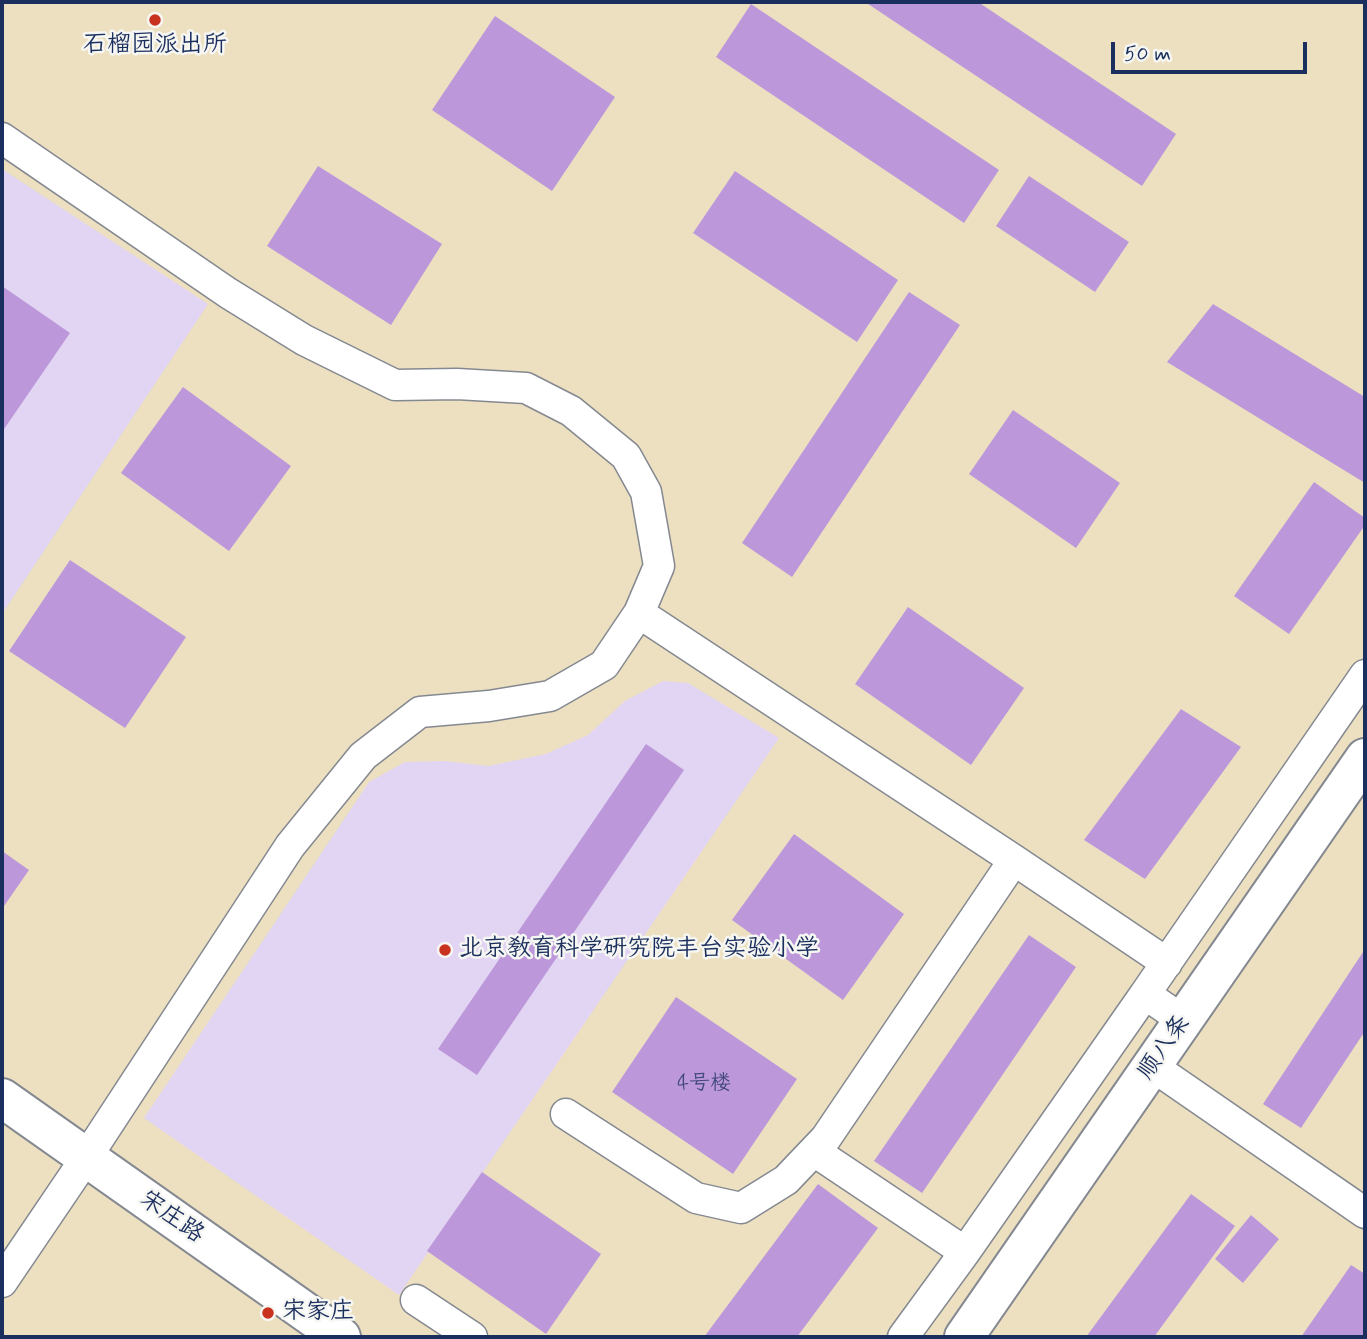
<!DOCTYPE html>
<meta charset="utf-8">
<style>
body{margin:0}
#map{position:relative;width:1367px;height:1339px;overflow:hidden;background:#ede0c1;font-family:Mynerve,sans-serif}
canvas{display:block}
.frame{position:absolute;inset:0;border:4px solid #1b2f5e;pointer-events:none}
.scale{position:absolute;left:1111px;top:42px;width:196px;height:32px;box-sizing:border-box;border:4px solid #1b2f5e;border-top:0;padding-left:9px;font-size:21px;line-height:24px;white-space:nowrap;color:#1b2f5e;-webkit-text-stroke:5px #f6f6f2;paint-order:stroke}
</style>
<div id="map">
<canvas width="1367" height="1339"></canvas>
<div class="frame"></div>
<div class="scale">50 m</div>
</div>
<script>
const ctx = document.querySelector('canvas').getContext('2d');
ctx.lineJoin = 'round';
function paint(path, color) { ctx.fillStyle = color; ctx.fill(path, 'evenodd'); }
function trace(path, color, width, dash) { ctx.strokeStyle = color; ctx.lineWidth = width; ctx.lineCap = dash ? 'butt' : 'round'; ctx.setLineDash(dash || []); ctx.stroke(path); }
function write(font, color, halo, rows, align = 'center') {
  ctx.font = font + ' Mynerve,"LXGW WenKai TC",sans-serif'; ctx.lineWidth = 5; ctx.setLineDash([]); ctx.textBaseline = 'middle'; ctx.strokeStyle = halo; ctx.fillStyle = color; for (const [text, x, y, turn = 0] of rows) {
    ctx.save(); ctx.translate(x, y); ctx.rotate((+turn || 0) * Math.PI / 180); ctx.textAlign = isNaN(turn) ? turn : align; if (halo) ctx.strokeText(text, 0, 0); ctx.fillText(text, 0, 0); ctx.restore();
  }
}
paint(new Path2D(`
 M2,169L208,304L2,614Z
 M663,681L688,683L779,738L399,1295L144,1118L369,782L405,762L446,761L488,766L546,754L588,735L625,701Z`), '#e2d4f3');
paint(new Path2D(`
 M865,2H978L1176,134L1142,186Z
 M751,4L999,170L964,223L716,57Z
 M495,16L615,97L552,191L432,110Z
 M318,166L442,244L391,325L267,246Z
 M735,171L898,280L857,342L693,233Z
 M1029,176L1129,242L1095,292L996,226Z
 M2,286L70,333L2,432Z
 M909,292L960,325L792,577L742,543Z
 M1213,304L1365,397V483L1167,362Z
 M183,387L291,466L229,551L121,473Z
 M1013,410L1120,483L1076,548L969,474Z
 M1314,482L1365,518V525L1289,634L1234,596Z
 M70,560L186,637L125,728L9,651Z
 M908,607L1024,688L971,765L855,684Z
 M1181,709L1241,747L1145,879L1084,840Z
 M646,744L684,770L477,1075L438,1049Z
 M794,834L904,914L843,1000L732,920Z
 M2,851L29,870L2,909Z
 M1029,935L1076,967L922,1193L874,1161Z
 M1365,949V1031L1301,1128L1263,1104Z
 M676,997L797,1079L733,1174L612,1092Z
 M482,1172L601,1254L546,1334L427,1251Z
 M818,1184L878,1228L797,1337H704Z
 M1191,1194L1235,1226L1154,1337H1086Z
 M1251,1215L1279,1239L1243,1283L1215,1259Z
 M1351,1265L1365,1274V1337H1301Z`), '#bc98da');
const street = new Path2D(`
 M2,138L228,293L304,340L395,385L457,384L526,388L571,411L626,456L646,492L659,566L639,613L604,665L550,696L489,706L420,712L363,756L290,846L86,1158L2,1282
 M639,613L1014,860L1167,963
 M1184,1021L1145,994L1365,675
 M1152,1066L1365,1213
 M566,1114L696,1198L741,1208L786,1180L826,1138L1014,860
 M814,1151L965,1252
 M416,1300L472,1337
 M903,1337L965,1252L1145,994`);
const secondary = new Path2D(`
 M2,1098L341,1337
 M964,1337L1365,758`);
trace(street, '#848890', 33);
trace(secondary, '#848890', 42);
trace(street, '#fff', 30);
trace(secondary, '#fff', 38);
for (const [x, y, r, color] of [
 [155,20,7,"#c8321e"],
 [445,950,7,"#c8321e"],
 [268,1313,7,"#c8321e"]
]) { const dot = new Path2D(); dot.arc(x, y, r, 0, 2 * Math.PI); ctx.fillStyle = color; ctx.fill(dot); trace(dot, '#f6f6f2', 2.5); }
write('21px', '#43497d', null, [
 ["4号楼",704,1085]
]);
write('24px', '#1b2f5e', '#f6f6f2', [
 ["石榴园派出所",155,46,"center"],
 ["北京教育科学研究院丰台实验小学",459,950],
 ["宋家庄",282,1313]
], 'left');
write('24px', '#1b2f5e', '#f6f6f2', [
 ["顺八条",1165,1048,-55],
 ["宋庄路",171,1218,35]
]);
</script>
